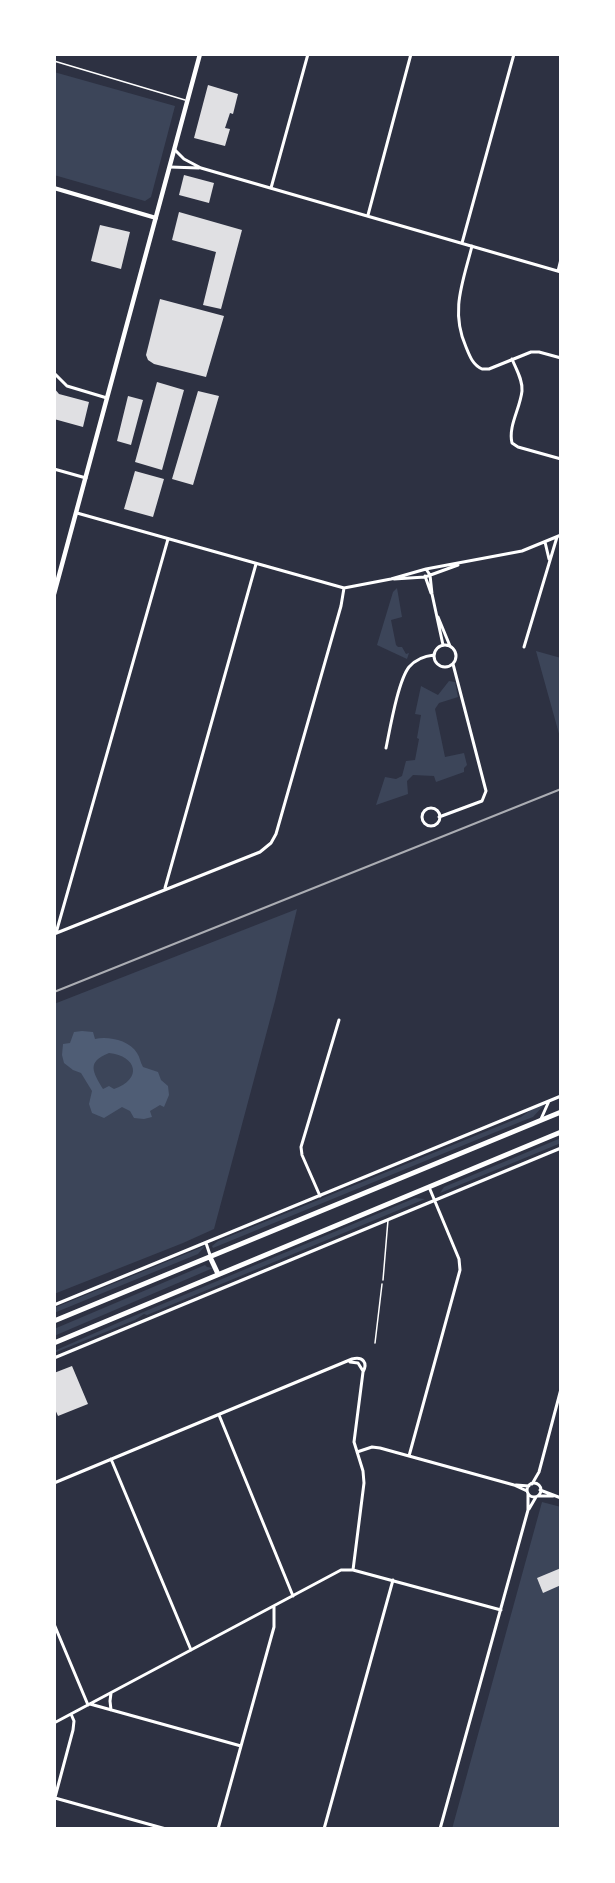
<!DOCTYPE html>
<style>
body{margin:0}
#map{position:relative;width:615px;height:1883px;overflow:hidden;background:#2d3142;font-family:"Public Sans",sans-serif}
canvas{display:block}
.frame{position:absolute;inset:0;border:56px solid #fff;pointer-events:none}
</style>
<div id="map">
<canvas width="615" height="1883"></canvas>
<div class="frame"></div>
</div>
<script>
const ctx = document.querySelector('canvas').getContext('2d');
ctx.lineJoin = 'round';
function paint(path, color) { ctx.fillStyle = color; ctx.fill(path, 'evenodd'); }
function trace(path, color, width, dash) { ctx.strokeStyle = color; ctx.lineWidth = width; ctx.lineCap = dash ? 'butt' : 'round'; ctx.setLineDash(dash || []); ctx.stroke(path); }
paint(new Path2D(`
 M54,72L175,106L151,197L145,201L54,175Z
 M397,588L402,617L391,620L396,645L398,647H402L406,654L409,653L407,659L377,645L393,592Z
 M536,651L561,658V741Z
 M449,681L455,682L458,697L439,703L435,709L445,757L464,753L467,765L464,768V772L436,782L434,776L413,775L407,781L408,794L376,805L385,777L396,779L402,776L406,761L415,760L419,739L417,738L421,715L415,714L421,686L438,695Z
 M297,909L275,1001L214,1229L183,1243L54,1294V1004Z
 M544,1105L533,1117L525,1120L213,1248L212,1246L218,1241L521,1117L531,1110Z
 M561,1138V1143L440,1193L444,1187Z
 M415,1198L425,1199L147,1315L144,1314L135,1320L54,1353V1351L122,1321Z
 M205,1246L198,1254L54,1313V1308Z
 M205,1265L207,1267L213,1268L54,1336V1329Z
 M542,1502L561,1507V1829H452Z`), '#3c4559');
paint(new Path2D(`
 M82,1031L93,1032L95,1039C108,1036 129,1040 137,1053C140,1057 140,1062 143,1067L158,1072L161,1080L168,1086L169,1095L164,1107L160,1105L150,1111L152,1117L144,1119L134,1118L130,1111L122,1107L104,1118L92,1113L89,1104L92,1091L81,1073L73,1070L64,1063L62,1055L63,1044L70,1043L74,1032ZM109,1053C137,1056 143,1079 114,1089L109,1086L103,1089C93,1072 86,1062 109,1053Z`), '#4f5d75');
paint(new Path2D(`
 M208,85L238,94L233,114L230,113L225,128L230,129L225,146L194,138Z
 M184,175L214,183L209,203L179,195Z
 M179,212L242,230L221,309L203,305L216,252L172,240Z
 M100,225L130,232L121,269L91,261Z
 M160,299L224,316L206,377L154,364L148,360L146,355Z
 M157,382L184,390L162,470L135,462Z
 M54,388L59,394L89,402L83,427L54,419Z
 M198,391L219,396L193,485L172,479Z
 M128,396L143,400L131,445L117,441Z
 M135,471L164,479L153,517L124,509Z
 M72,1366L88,1404L58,1416L54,1407V1373Z
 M561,1568V1585L543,1593L537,1578Z`), '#e0e0e3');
trace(new Path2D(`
 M375,1343L382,1284`), '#fff', 1.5);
trace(new Path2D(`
 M54,61L185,100
 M383,1280L388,1220`), '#fff', 1.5);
trace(new Path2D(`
 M175,150L184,159L201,168L561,272
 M170,167L199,168
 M271,188L308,54
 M368,215L411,54
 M462,243L514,54
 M472,246C463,282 450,311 466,347C470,357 473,365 482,369H489L531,352H539L561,358
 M558,271L561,259
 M512,359C516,369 523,380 522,391C520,409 508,426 512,443L518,447L561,459
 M54,373L67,386L107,398
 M54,469L86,478
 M77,513L344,588L391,579L426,569L522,551L561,535
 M545,542L549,559
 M426,569L430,575L432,594L443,645
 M425,576L431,593
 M394,579L425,577L458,565
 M438,617L450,646
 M434 656a11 11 0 1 1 22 0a11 11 0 1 1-22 0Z
 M524,647L557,537
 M386,748C390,729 398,681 409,667C416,659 424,656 434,655
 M422 817a9 9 0 1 1 18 0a9 9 0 1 1-18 0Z
 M439,817L482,801L486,791L453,664
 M165,888L256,564
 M56,933L168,539
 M54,934L260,852L271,843L276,834L341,606L344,588
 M541,1119L549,1101
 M320,1196L302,1155L301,1147L339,1020
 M206,1243L210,1255
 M54,1305L561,1096
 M54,1358L561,1148
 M350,1362L358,1363L363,1371
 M219,1415L293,1596
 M357,1452L372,1447L380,1448L514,1485L527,1491
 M409,1456L460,1270L459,1259L429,1187
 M111,1459L191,1650
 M54,1483L352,1359C363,1356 368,1363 363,1372L354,1442L363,1471L364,1483L353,1570
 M527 1490a7 7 0 1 1 14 0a7 7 0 1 1-14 0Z
 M532,1484L539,1472L561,1389
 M516,1485L529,1486
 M540,1490L561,1498
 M538,1496H553
 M529,1509L536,1497
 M54,1624L88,1705
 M111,1693L110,1701L111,1710
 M90,1704L241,1746
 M54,1723L341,1570H353L501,1610
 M55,1798L166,1829
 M54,1801L73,1730L74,1721L71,1714
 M218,1829L274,1627V1606
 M324,1829L393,1580
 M440,1829L528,1510V1494`), '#fff', 3);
trace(new Path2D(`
 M54,188L156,218`), '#fff', 4);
trace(new Path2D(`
 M54,594L200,54`), '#fff', 4.5);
trace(new Path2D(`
 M210,1257L218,1274
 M54,1321L561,1112
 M54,1343L561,1132`), '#fff', 5);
trace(new Path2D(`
 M54,992L561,789`), '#abadb3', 2);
</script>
